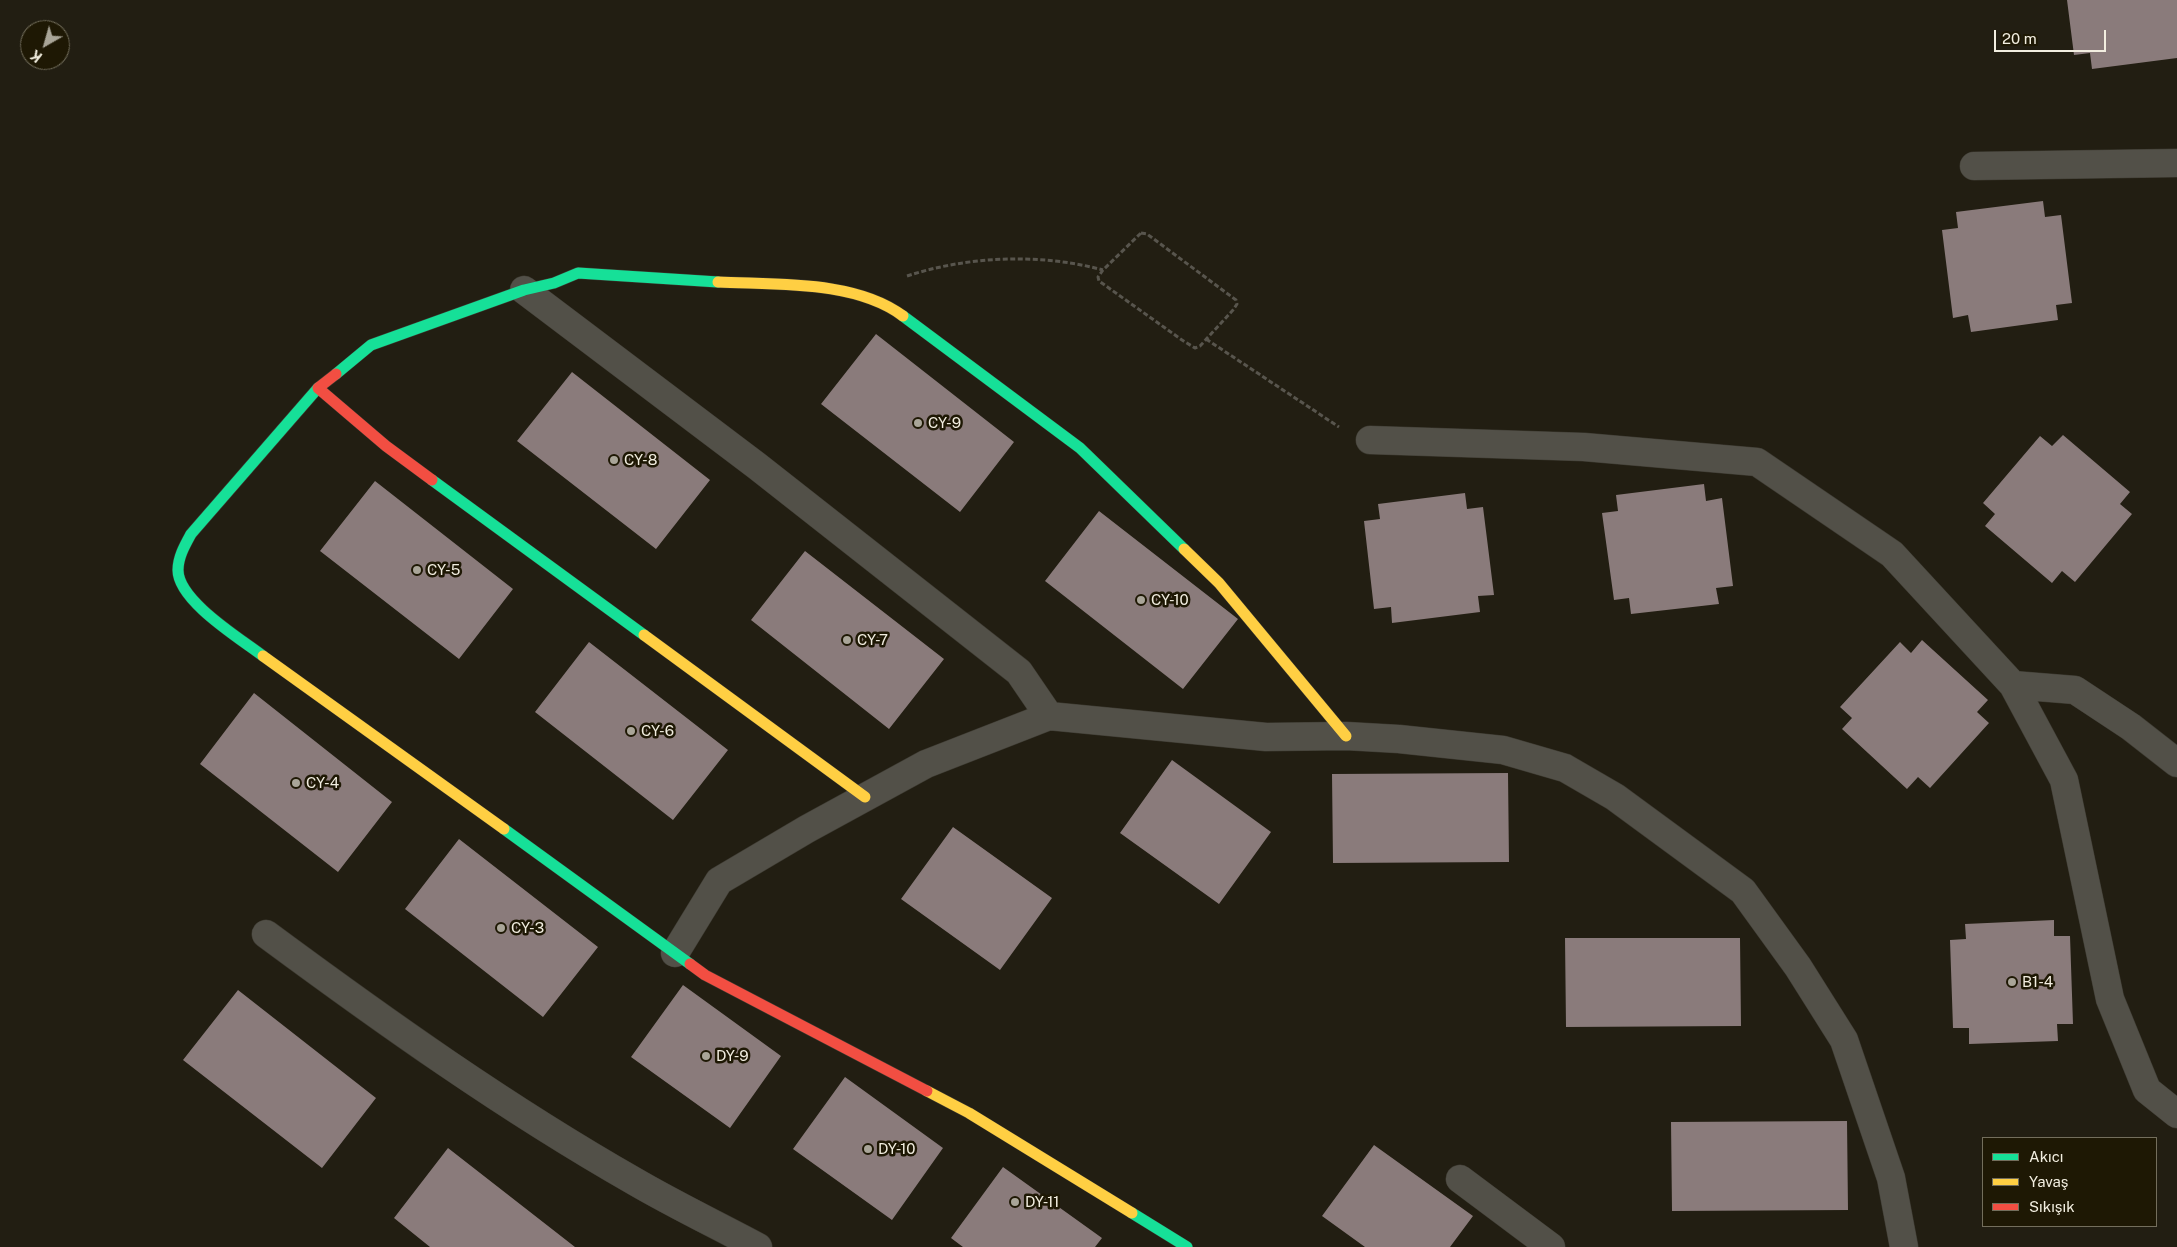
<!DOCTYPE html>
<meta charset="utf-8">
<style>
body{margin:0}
#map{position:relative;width:2177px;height:1247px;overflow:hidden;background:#221e12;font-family:"Public Sans",sans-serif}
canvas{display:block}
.legend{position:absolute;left:1982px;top:1137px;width:175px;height:90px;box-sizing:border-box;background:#1e1804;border:1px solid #736e5c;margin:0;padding:6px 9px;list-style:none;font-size:15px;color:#f2eee0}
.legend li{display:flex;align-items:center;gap:10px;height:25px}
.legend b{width:25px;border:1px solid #736e5c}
.north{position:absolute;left:20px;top:20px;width:50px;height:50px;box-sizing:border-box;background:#1e1804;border:1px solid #736e5c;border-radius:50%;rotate:218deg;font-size:14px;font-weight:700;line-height:20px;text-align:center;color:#f2eee0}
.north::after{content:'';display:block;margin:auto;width:18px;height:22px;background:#a9a598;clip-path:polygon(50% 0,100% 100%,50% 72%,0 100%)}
.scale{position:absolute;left:1994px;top:30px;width:112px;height:22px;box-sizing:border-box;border:2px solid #f2eee0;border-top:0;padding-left:6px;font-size:15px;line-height:18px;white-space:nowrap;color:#f2eee0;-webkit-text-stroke:4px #1e1804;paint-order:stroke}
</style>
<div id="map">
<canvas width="2177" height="1247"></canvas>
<ul class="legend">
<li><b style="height:6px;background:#16e098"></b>Akıcı</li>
<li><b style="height:6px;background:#ffcf43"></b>Yavaş</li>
<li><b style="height:6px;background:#f24e42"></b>Sıkışık</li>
</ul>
<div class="north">K</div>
<div class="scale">20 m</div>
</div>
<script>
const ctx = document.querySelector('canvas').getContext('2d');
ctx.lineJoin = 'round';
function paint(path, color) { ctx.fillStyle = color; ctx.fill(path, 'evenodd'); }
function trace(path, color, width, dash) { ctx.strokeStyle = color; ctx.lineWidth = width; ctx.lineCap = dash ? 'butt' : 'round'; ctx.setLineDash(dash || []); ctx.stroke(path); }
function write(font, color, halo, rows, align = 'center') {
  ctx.font = font + ' "Public Sans",sans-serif'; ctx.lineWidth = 5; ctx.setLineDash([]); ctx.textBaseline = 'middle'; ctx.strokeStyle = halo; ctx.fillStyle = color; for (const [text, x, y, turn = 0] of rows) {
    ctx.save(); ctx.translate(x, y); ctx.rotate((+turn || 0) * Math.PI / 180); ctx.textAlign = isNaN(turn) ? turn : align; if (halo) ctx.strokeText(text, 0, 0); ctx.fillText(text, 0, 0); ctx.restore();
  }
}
paint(new Path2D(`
 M2067,0H2177V58L2092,69L2090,53L2074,55Z
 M2043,201L2045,217L2061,215L2072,303L2056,305L2058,320L1971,332L1968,315L1953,318L1942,230L1958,228L1956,212Z
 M876,334L1014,442L960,512L821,404Z
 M572,372L710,480L656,549L517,441Z
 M2063,435L2130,492L2120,504L2132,514L2075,582L2062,571L2052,583L1985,526L1995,514L1983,503L2040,436L2052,446Z
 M375,481L513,589L459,659L320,551Z
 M1704,484L1706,501L1722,498L1733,586L1716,588L1719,604L1631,614L1629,598L1614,600L1602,513L1618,511L1616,495Z
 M1465,493L1467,509L1483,507L1494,595L1478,596L1480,612L1392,623L1391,607L1374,609L1364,521L1380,519L1378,504Z
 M1099,511L1238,619L1183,689L1045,581Z
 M805,551L944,659L889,729L751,620Z
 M1922,640L1988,700L1977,712L1989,723L1930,788L1918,777L1907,789L1842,729L1852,718L1840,707L1900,642L1911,653Z
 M589,642L728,750L673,820L535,712Z
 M254,693L392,802L338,872L200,764Z
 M1172,760L1271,832L1219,904L1120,833Z
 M1508,773L1509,862L1333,863L1332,774Z
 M953,827L1052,898L1000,970L901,899Z
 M459,839L598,947L543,1017L405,909Z
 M2054,920V936H2070L2073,1024H2057L2058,1041L1969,1044V1028H1953L1950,940L1966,939L1965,924Z
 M1565,938H1740L1741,1026L1566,1027Z
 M683,985L781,1056L730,1128L631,1057Z
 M238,990L376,1098L322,1168L183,1060Z
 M845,1077L943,1148L892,1220L793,1149Z
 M1847,1121L1848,1210L1672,1211L1671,1122Z
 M1374,1145L1473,1216L1450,1247H1365L1322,1216Z
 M448,1148L575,1247H430L394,1218Z
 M1003,1167L1102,1238L1095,1247H963L951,1238Z`), '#8a7b7b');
const street = new Path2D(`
 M1974,166L2177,163
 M524,290L757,466L1019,672L1049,716
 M1370,440L1584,447L1757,462L1892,554L2013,685L2064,780L2110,999L2147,1090L2177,1114
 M2013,685L2075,690L2131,727L2177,763
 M266,934C385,1022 506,1108 634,1181C675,1205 717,1225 758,1247
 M675,953L719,881L807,829L926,764L1049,716L1266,737L1346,736L1399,739L1503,750L1565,768L1615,797L1743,891L1798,967L1844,1040L1891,1178L1904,1247
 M1460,1179L1551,1247`);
const fast = new Path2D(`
 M903,316L1080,448L1184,549
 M336,374L371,345L524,290L554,283L578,273L718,282
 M432,480L644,635
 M263,656C241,639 178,601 178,570C178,557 185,545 191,534L318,388
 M504,829L690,964
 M1132,1213L1187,1247`);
const slow = new Path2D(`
 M718,282C776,285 855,280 903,316
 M1184,549L1219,583L1346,736
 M644,635L865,797
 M263,656L504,829
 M927,1091L969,1113L1132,1213`);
const jam = new Path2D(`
 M336,374L318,388L386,446L432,480
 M690,964L705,975L927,1091`);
trace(street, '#3d3a31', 29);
trace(fast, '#3d3a31', 12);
trace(slow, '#3d3a31', 12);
trace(jam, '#3d3a31', 12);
trace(new Path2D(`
 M1141,233L1147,234L1236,300L1237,304L1233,310L1200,346L1195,348L1182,340L1099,281L1098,277L1103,270Z
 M907,276C968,256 1041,253 1103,270
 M1206,339L1339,427`), '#58554d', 3, [5, 2.5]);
trace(street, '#525048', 28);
trace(fast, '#16e098', 11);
trace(slow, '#ffcf43', 11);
trace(jam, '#f24e42', 11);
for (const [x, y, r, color] of [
 [918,423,5,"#a9a598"],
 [614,460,5,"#a9a598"],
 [417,570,5,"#a9a598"],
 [1141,600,5,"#a9a598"],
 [847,640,5,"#a9a598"],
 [631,731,5,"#a9a598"],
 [296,783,5,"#a9a598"],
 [501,928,5,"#a9a598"],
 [2012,982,5,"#a9a598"],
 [706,1056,5,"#a9a598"],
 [868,1149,5,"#a9a598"],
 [1015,1202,5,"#a9a598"]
]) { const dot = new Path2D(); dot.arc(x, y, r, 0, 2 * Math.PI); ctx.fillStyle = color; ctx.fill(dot); trace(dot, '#1e1804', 2); }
write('15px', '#f2eee0', '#1e1804', [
 ["CY-9",928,423],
 ["CY-8",624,460],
 ["CY-5",427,570],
 ["CY-10",1151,600],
 ["CY-7",857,640],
 ["CY-6",641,731],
 ["CY-4",306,783],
 ["CY-3",511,928],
 ["B1-4",2022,982],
 ["DY-9",716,1056],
 ["DY-10",878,1149],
 ["DY-11",1025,1202]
], 'left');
</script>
